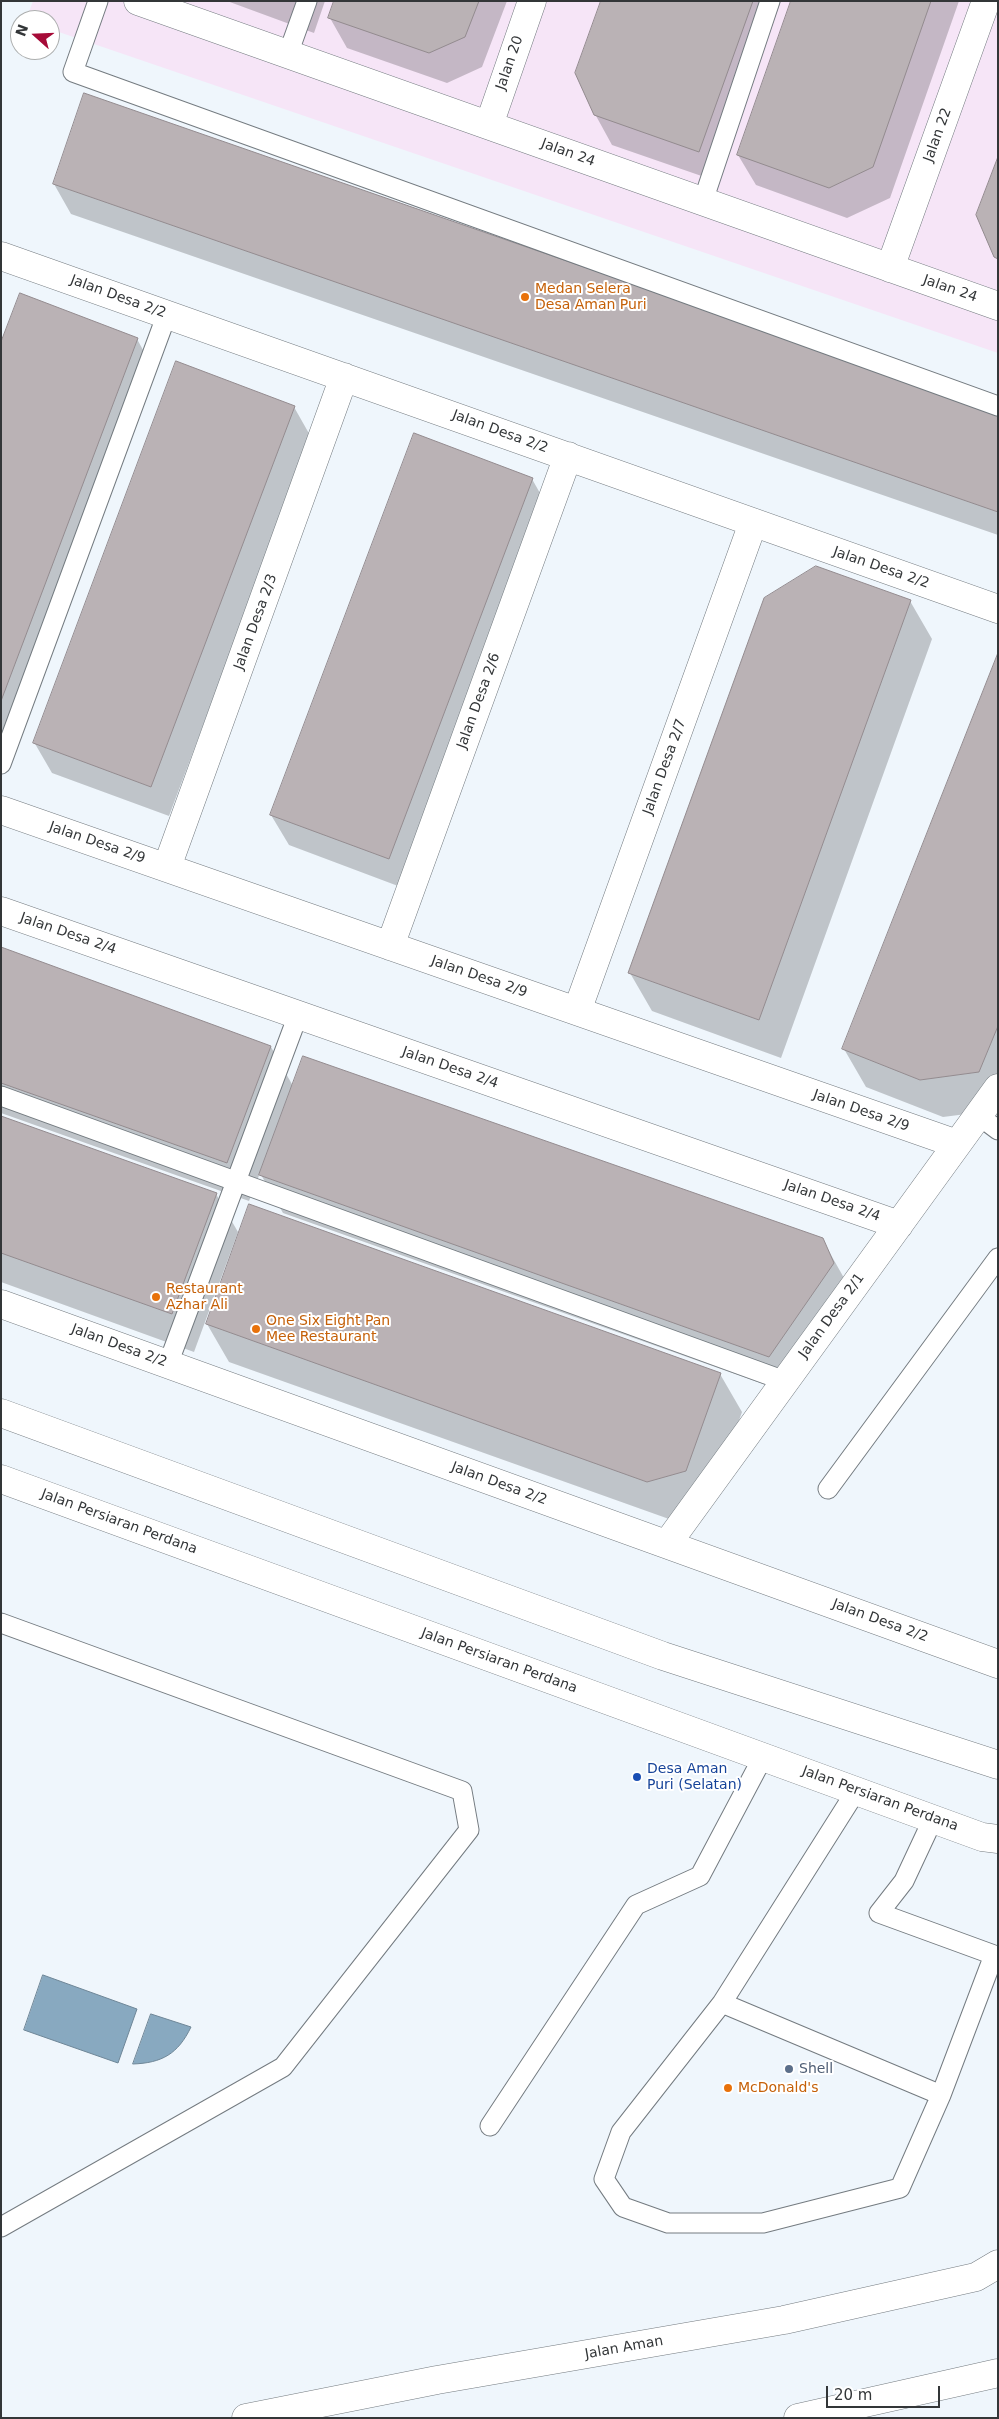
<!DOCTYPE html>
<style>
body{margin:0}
#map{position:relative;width:999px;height:2419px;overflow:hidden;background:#eff6fc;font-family:"DejaVu Sans",sans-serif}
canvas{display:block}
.frame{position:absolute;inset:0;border:2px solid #333638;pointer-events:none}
.north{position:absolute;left:10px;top:10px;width:50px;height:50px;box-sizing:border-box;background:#fff;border:1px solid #adafaf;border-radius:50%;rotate:290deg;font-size:14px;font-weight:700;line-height:20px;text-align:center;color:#333638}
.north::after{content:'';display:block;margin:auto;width:18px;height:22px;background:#a60b38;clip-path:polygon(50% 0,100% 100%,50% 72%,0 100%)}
.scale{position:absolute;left:826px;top:2386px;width:114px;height:22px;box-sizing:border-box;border:2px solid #333638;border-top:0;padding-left:6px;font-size:15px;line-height:18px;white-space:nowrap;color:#333638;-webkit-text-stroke:4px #fff;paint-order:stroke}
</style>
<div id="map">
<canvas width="999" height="2419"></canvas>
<div class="frame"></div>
<div class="north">N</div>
<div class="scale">20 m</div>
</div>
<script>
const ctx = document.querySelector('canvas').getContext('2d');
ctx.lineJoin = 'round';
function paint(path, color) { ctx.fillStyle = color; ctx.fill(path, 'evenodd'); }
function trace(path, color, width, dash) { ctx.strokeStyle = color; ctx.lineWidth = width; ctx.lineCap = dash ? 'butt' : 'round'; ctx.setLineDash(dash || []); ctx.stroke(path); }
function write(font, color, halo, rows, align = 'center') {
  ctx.font = font + ' "DejaVu Sans",sans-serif'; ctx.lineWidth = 4; ctx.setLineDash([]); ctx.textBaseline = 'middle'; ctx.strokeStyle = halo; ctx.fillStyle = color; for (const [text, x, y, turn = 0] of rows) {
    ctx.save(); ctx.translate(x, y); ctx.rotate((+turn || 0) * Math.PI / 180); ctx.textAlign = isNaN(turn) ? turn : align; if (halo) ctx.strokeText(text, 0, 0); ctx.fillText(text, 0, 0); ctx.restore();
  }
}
paint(new Path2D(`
 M33,1H998V353L50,29V20H26Z`), '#f6e5f7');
const water = new Path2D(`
 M43,1975L137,2009L118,2063L24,2030Z
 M151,2014L191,2027C178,2054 162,2063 133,2064Z`);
paint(water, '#88a9c0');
trace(water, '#6e8697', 1);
paint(new Path2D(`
 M227,1H325L314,33Z
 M335,1H507L482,67L447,83L347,48L330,18Z
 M603,1H781L716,181L612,145L595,114Z
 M793,1H959L890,198L847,218L756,185L738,155Z
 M54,184L998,412V535L71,214Z
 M137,339L154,370L1,745V345Z
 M294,407L311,437L169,816L52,773L34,742Z
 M532,479L549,509L406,889L289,845L271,815Z
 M910,601L932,639L781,1058L652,1011L630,973Z
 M998,657V1110L943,1117L866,1087L844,1049Z
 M1,948L271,1047L293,1086L822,1239L844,1278L791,1394L283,1213L260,1173L249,1201L1,1113Z
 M1,1118L216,1194L238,1232L194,1352L1,1282Z
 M207,1324L720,1374L742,1412L708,1508L669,1519L229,1362Z`), '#0003');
const building = new Path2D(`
 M334,1H479L465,37L429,53L328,18Z
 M601,1H753L699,152L594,115L575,73Z
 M791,1H931L873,167L829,188L737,155Z
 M84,93L998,411V512L53,184Z
 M998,157V259L994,257L976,215Z
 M20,293L138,338L1,701V342Z
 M176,361L295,406L151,787L33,743Z
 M414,433L533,478L389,859L270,815Z
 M816,566L911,600L759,1020L628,973L764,598Z
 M998,653V1026L979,1072L920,1080L842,1049Z
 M1,947L271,1046L227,1163L1,1083Z
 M303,1056L823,1238L834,1263L769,1357L259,1175Z
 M1,1116L217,1193L172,1314L1,1253Z
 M249,1204L721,1373L686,1471L647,1482L206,1324Z`);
paint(building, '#bab2b5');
trace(building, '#938b8f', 1);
const service = new Path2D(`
 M98,1L73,72L998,406
 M288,54L307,1
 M703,201L770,1
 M1,764L167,314
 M1,1096L785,1381
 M978,1115L998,1130
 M168,1364L298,1015
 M828,1489L998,1258
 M1,1623L462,1791L469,1830L283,2067L1,2227
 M856,1791L722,2003L941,2095L994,1955L879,1913L904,1881L933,1819
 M722,2003L621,2132L604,2179L623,2207L668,2223H763L900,2188L941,2095
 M490,2126L636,1905L700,1876L763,1757`);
const minor = new Path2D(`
 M138,1L998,306
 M489,125L532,1
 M1,256L998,609
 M890,268L986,1
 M1,810L957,1144
 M167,867L344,377
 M1,911L899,1225
 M390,946L568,456
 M577,1011L753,523
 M1,1304L998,1664
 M667,1544L998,1088
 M246,2418L437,2380L784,2320L976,2277L998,2264
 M798,2418L998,2373`);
const secondary = new Path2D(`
 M1,1413L663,1656L998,1765
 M1,1479L982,1837L998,1839`);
trace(service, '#747b80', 21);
trace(minor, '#747b80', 29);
trace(secondary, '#747b80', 29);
trace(service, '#fff', 19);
trace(minor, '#fff', 28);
trace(secondary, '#fff', 28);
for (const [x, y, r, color] of [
 [525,297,5,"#e8710a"],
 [156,1297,5,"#e8710a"],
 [256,1329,5,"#e8710a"],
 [637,1777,5,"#1a4fb4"],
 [789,2069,5,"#5c6f8a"],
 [728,2088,5,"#e8710a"]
]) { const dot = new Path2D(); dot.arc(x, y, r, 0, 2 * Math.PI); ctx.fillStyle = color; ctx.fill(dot); trace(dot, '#fff', 2); }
write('14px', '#333638', '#fff', [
 ["Jalan 20",510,63,-71],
 ["Jalan 22",938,135,-70],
 ["Jalan 24",568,153,20],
 ["Jalan 24",950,289,19],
 ["Jalan Desa 2/2",118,297,20],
 ["Jalan Desa 2/2",500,432,20],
 ["Jalan Desa 2/2",881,568,19],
 ["Jalan Desa 2/3",256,622,-70],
 ["Jalan Desa 2/6",479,701,-70],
 ["Jalan Desa 2/7",665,767,-70],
 ["Jalan Desa 2/9",97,843,19],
 ["Jalan Desa 2/4",68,934,19],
 ["Jalan Desa 2/9",479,977,19],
 ["Jalan Desa 2/4",450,1068,19],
 ["Jalan Desa 2/9",861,1111,19],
 ["Jalan Desa 2/4",832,1201,19],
 ["Jalan Desa 2/1",832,1316,-54],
 ["Jalan Desa 2/2",119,1346,20],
 ["Jalan Desa 2/2",499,1484,20],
 ["Jalan Persiaran Perdana",119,1522,20],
 ["Jalan Desa 2/2",880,1621,20],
 ["Jalan Persiaran Perdana",499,1661,20],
 ["Jalan Persiaran Perdana",880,1799,20],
 ["Jalan Aman",624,2348,-10]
]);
write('14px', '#c56008', '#fff', [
 ["Medan Selera",535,289],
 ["Desa Aman Puri",535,305],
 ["Restaurant",166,1289],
 ["Azhar Ali",166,1305],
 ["One Six Eight Pan",266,1321],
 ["Mee Restaurant",266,1337],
 ["McDonald's",738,2088]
], 'left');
write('14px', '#164399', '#fff', [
 ["Desa Aman",647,1769],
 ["Puri (Selatan)",647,1785]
], 'left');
write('14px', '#4e5e75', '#fff', [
 ["Shell",799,2069]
], 'left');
</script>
